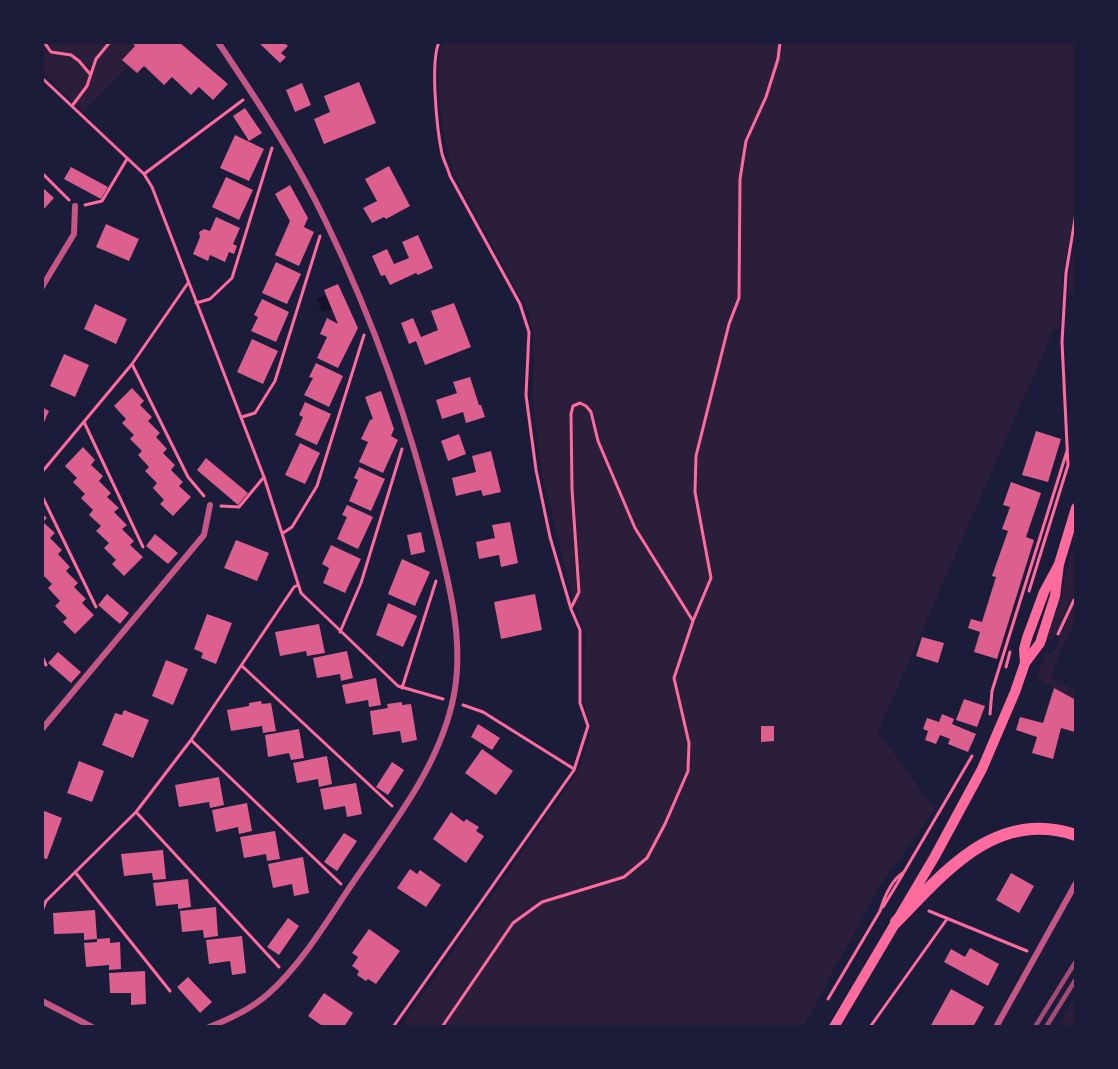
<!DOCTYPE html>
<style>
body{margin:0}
#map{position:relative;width:1118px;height:1069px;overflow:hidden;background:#1b1b3a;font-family:Figtree,sans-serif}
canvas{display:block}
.frame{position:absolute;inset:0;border:44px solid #1b1b3a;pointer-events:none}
</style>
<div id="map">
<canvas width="1118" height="1069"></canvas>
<div class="frame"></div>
</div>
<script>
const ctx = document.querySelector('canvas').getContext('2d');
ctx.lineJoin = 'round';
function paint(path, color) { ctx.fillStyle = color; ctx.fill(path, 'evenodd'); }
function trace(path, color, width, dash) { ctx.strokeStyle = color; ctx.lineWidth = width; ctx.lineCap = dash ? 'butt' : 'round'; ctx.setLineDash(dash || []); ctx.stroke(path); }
paint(new Path2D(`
 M42,42H131L135,46L122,59L129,66L84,112L42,71Z
 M444,42H1076V205L1063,274L1059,329H1054L878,732L935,809L878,889L803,1027H400L578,772L592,728L584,703L585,630L575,607L541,469L532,395L534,362L533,331L530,316L523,302L454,174C445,149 430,64 444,42Z
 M1076,230V265L1073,296L1069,295V279Z
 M1076,537V597H1072L1056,634L1053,639L1047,640Z
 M1075,603L1076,619L1050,677L1076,691V700L1037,678L1046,651L1050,654L1055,649Z
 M1076,995V1027H1057Z`), '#2a1e3b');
paint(new Path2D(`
 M325,295L332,309L322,312L316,299Z`), '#12122b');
paint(new Path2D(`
 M131,42H179L228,84L213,100L199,87L191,95L172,77L164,85L144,66L137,73L122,60L135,46Z
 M258,42H283L288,46L281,53L286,57L280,63Z
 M359,82L376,123L324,144L314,119L330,112L324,96Z
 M302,83L311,105L295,112L286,90Z
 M245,108L262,133L249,141L233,116Z
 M235,135L264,149L249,181L220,168Z
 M389,166L410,206L386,219L384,217L372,223L363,208L377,201L365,179Z
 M71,167L108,187L101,199L64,179Z
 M226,177L253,190L239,220L212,207Z
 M290,185L308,218L304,227L314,232L299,266L275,255L290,221L275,194Z
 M42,187L54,198L42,211Z
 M216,217L240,228L233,244L237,246L234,254L229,252L225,262L210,255L208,261L193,254L200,237L199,232L204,229L210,231Z
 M106,224L139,239L129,261L96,247Z
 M418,235L433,268L418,275L416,273L390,285L385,275L381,276L372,256L387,249L394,264L409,258L402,242Z
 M276,262L301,274L287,304L262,293Z
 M338,284L358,328L338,368L317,358L327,337L320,334L327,318L338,324L324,290Z
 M262,299L289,312L276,342L251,331L258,317L254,315Z
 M454,303L471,347L425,365L416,341L409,344L401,323L413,318L421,337L438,330L431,311Z
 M95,304L127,319L116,344L84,329Z
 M252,339L278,351L263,384L237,372Z
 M64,354L89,365L75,397L50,386Z
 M316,363L343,376L329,407L304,395L313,378L309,377Z
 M470,377L479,405H481L485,417L466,423L463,412L442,419L436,400L457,393L453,382Z
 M132,388L144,401L140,405L152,417L148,421L160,433L156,437L167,449L163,453L175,465L171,470L183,482L179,486L191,497L173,516L160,504L164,500L153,488L157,483L145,471L149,467L138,455L142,451L130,439L134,435L122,423L126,419L114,406Z
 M381,391L394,429L391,436L398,440L383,473L359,462L368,442L361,439L370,420L373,419L365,397Z
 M305,402L331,414L317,445L295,435L303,417L299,415Z
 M42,407L49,411L42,427Z
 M1036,431L1061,439L1048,482L1022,475Z
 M459,434L466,454L448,461L441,441Z
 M300,443L320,453L305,484L285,475Z
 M83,447L95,460L91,465L103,476L99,481L111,493L107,497L119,508L114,512L127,525L122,529L134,541L130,545L143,557L124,576L112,564L116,560L104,548L109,543L96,531L101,526L89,515L93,510L81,498L85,494L73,482L77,478L65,466Z
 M491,451L501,492L483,496L481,490L456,496L452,478L476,472L472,456Z
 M206,458L248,493L238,505L197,470Z
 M359,467L385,479L371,511L349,501L358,480L354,478Z
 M1011,482L1041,493L1026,537L1034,540L997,659L974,652L980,632L968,628L971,619L982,622L996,577L992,576L1008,531L1002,529L1010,507L1003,505Z
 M347,505L373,517L358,549L337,539L347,517L342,515Z
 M42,513L47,518L43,522L55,533L50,538L62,550L58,554L70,567L66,571L78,583L74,587L86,599L82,603L94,615L75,634L63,622L67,618L55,606L60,601L48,588L52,584L42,574L44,568L42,566Z
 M510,522L518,563L501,567L499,555L479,559L476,542L495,538L492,525Z
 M421,532L425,552L411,555L407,535Z
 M155,534L178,553L168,564L146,546Z
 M236,540L269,553L257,581L224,568Z
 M331,545L361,559L345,593L323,583L329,568L322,564Z
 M402,559L430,572L415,606L388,594Z
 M107,594L129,613L120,624L98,605Z
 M535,594L542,630L501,639L494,602Z
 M388,603L417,616L403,647L376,635Z
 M207,614L232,623L216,664L201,658L203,653L194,649Z
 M319,624L325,653L307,656L306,651L280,656L275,632Z
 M922,637L944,643L938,663L916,656Z
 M347,651L353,678L341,681L340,674L317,678L313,658Z
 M58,652L81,672L71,683L48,663Z
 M166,660L188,669L173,705L152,696Z
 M376,678L381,705L369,707L368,700L346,704L342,685Z
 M1054,688L1076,700V728L1075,732L1061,728L1053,759L1032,753L1037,737L1016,730L1020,717L1043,723Z
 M964,699L985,706L977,727L956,720Z
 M261,701L262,704L271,703L276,731L263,733L262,726L231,731L227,710L249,706V703Z
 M402,702V705L411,704L417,740L402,743L400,731L373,735L370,711L388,708L387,704Z
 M124,710L149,720L133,758L102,745L115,713L122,715Z
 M942,714L954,719L952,724L976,734L968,752L948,744L950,739L940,735L936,744L925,740L928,731L923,729L927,718L939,722Z
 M478,724L500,738L492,750L471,737Z
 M761,726H774V741L761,742Z
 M299,729L304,758L291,760L289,753L268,757L265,735Z
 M482,749L513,771L496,795L465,773Z
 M327,756L332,784L319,787L318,779L297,783L293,763Z
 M79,761L104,771L92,802L67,793Z
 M392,762L404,770L388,795L376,787Z
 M219,777L224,805L210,808L209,802L179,807L175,785Z
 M356,783L362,814L347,817L345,806L324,810L320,789Z
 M247,803L252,831L239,834L238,827L216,832L212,810Z
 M42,810L62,818L47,859L42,858Z
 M451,812L464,822L466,819L479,827L476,831L484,836L466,863L433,839Z
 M275,831L280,859L267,861L266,854L244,858L240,837Z
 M344,833L357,841L337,871L324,862Z
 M163,850L166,879L153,880L152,873L124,876L121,854Z
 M303,857L309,893L294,896L292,884L273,888L268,864Z
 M410,869L417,874L420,870L441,885L426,907L397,888Z
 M1011,873L1034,886L1019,913L996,900Z
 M188,879L191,907L178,909V904L156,906L153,883Z
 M216,907L218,936L204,938L203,930L182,932L180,911Z
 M95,910L97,939L84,940V933L54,934L53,913Z
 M288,918L299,926L279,955L267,947Z
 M369,929L400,951L376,984L368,979L366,981L357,975L359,971L352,966L358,957L352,953Z
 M242,936L246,973L232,975L230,961L209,964L206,940Z
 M110,938V943L120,942L121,969L109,970V965L86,967L84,943L97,942V939Z
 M970,948L999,964L988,986L944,962L951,949L965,957Z
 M145,971L146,1004L131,1005V993H110L109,973Z
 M188,977L212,1002L200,1013L177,987Z
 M951,989L984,1007L973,1027H930Z
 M324,993L353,1013L344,1027H324L308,1016Z`), '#dd5f8e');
trace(new Path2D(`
 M44,42L51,52L71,55L79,61L90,74
 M42,78L144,174L152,187L264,477L301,593L398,686L443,699
 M72,106L87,86L96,59L110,42
 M42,173L69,200
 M144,174L243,100
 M85,205L102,201L127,159
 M196,303L210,299L232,278L272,148
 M132,364L188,477L204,496
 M242,417L255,413L275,381L320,236
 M84,422L143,547
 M42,472L132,364L188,283
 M42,496L96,607
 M221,506L239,507L264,477
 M283,533L292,527L317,486L364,335
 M1029,591L1068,465L1062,342L1066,273L1076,213
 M571,608L579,592L572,489L571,414L573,406L580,403L586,406L591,412L598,441L635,528L693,621
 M340,632L361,583L402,449
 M1058,634L1074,600H1076
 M42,656L46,665
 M242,666L392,806
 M1006,667L1010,652
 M402,688L436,581
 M463,705L483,712L574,769
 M990,714L992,691L1067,451
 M191,740L341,884
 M136,812L279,967
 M75,872L170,991
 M883,907L903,874
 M42,911L46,901L136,812L191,740L294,587L298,585
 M929,911L1027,951
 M828,999L880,911C884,898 891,880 904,872L972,756
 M393,1027L574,770L588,726L580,703V630L571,609L550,537L536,470L526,395L529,332L520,304L450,176C448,169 444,161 442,154C437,130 430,63 439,42
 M442,1027L513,923L542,902L624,877L647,858L665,824L688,771L689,743L674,678L693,621L711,578L695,492L696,456L729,324L739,298L740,179L746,141L766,97L778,59L780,42
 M870,1027L947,919`), '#ff6b9d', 3);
trace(new Path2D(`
 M42,287L74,234L75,206
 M42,729L204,535L210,505
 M42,1001L92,1027
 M209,1027C230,1019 251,1009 268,994C303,963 328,919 354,881C392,825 436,771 452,704C466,647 450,587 436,531C410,423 374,322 326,222C296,159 257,100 218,42
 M996,1027L1076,883`), '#c65784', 6);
trace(new Path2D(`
 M1025,663L1040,643L1055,596L1059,564L1076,508
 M834,1027L935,856L982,769L1015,692L1025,663L1024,649L1027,638L1044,592L1059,564`), '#ff6b9d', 10);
trace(new Path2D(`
 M896,922C945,872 996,808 1076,835`), '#ff6b9d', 12);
trace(new Path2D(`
 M1035,1027L1076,961
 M1046,1027L1076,979`), '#a44b75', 4.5);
</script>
